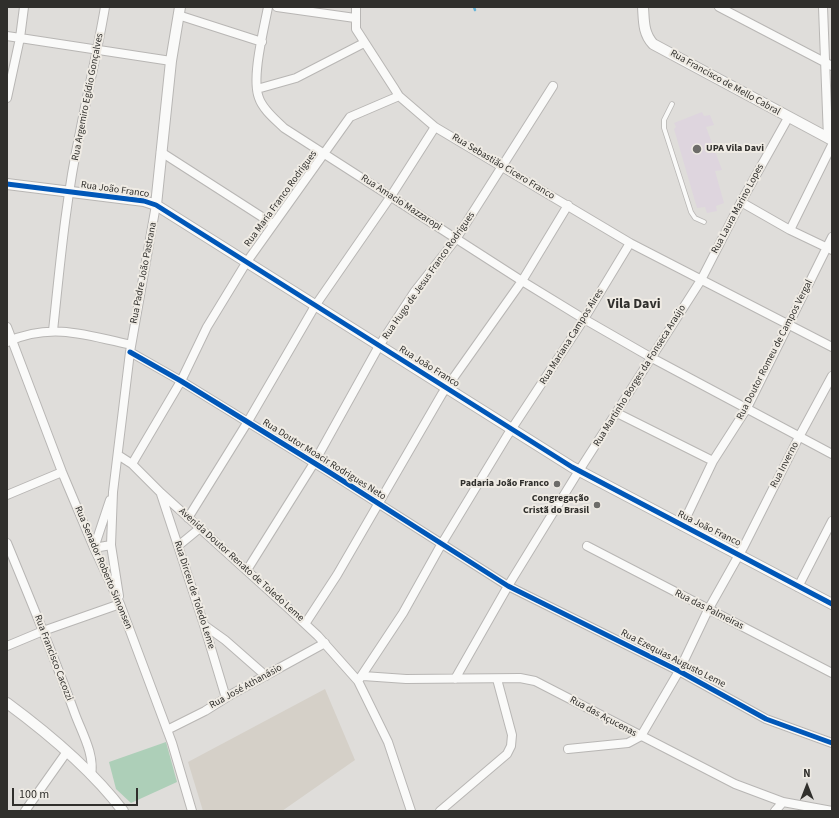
<!DOCTYPE html>
<meta charset="utf-8">
<style>
body{margin:0}
#map{position:relative;width:839px;height:818px;overflow:hidden;background:#dfddda;font-family:"Source Sans 3",sans-serif}
canvas{display:block}
.frame{position:absolute;inset:0;border:8px solid #302f2c;pointer-events:none}
.north{position:absolute;left:787px;top:766px;width:40px;height:40px;-webkit-text-stroke:3px #efebe4;paint-order:stroke;rotate:0deg;font-size:11px;font-weight:700;line-height:16px;text-align:center;color:#302f2c}
.north::after{content:'';display:block;margin:auto;width:14px;height:18px;background:#302f2c;clip-path:polygon(50% 0,100% 100%,50% 72%,0 100%)}
.scale{position:absolute;left:12px;top:788px;width:126px;height:18px;box-sizing:border-box;border:2px solid #302f2c;border-top:0;padding-left:5px;font-size:12px;line-height:14px;white-space:nowrap;color:#302f2c;-webkit-text-stroke:3px #efebe4;paint-order:stroke}
</style>
<div id="map">
<canvas width="839" height="818"></canvas>
<div class="frame"></div>
<div class="north">N</div>
<div class="scale">100 m</div>
</div>
<script>
const ctx = document.querySelector('canvas').getContext('2d');
ctx.lineJoin = 'round';
function paint(path, color) { ctx.fillStyle = color; ctx.fill(path, 'evenodd'); }
function trace(path, color, width, dash) { ctx.strokeStyle = color; ctx.lineWidth = width; ctx.lineCap = dash ? 'butt' : 'round'; ctx.setLineDash(dash || []); ctx.stroke(path); }
function write(font, color, halo, rows, align = 'center') {
  ctx.font = font + ' "Source Sans 3",sans-serif'; ctx.lineWidth = 4; ctx.setLineDash([]); ctx.textBaseline = 'middle'; ctx.strokeStyle = halo; ctx.fillStyle = color; for (const [text, x, y, turn = 0] of rows) {
    ctx.save(); ctx.translate(x, y); ctx.rotate((+turn || 0) * Math.PI / 180); ctx.textAlign = isNaN(turn) ? turn : align; if (halo) ctx.strokeText(text, 0, 0); ctx.fillText(text, 0, 0); ctx.restore();
  }
}
paint(new Path2D(`
 M325,689L355,760L282,811H203L188,762Z`), '#d5d0c8');
paint(new Path2D(`
 M702,112L704,116L710,115L714,125L706,127L722,170L715,171L724,203L716,206L717,211L707,213L705,207L697,208L674,129L676,127L674,123Z`), '#ded5de');
paint(new Path2D(`
 M166,742L177,782L131,803L116,789L109,762Z`), '#adcfb8');
trace(new Path2D(`
 M474,7L475,10`), '#6ab6d9', 2.5);
const service = new Path2D(`
 M672,104L664,120V128L691,212L695,218L704,222`);
const minor = new Path2D(`
 M268,7C264,29 251,78 259,98C263,110 276,120 284,128L522,281L584,319L652,358L832,454
 M277,7L355,18
 M356,7V29L394,88L399,96L435,127L630,243L832,347
 M719,7L832,66
 M823,7L828,138
 M178,15L262,42
 M7,36L171,61
 M257,89L296,78L364,43
 M7,98L20,38L24,7
 M161,152L273,224
 M741,202L790,230L832,250
 M790,230L832,145
 M7,327L62,472L94,548L120,604L172,743L192,811
 M53,331C60,264 66,197 80,132C88,90 98,49 105,7
 M7,342C51,322 87,335 131,345
 M130,352L181,381L329,472L508,586L679,671L766,719L832,743
 M617,413L713,461
 M118,455L132,464L161,493L287,607L318,636L358,681L388,742L411,811
 M132,464L181,381L207,327L246,263L350,117L399,96
 M161,494L204,625L226,698
 M7,495L62,472
 M188,518L247,423L315,306L391,196L435,127
 M682,526L713,461L747,408L832,237
 M7,543C30,599 54,656 75,714C82,733 95,755 91,775
 M178,546L200,528
 M587,546L832,673
 M94,548L110,500
 M94,548L111,545
 M247,570L314,463L379,346L415,291L456,239L553,86
 M798,587L832,521
 M119,596L111,545L113,492L130,352L156,205
 M305,624L337,575L442,394L522,281L568,205
 M204,625L225,640L266,676
 M7,646L43,631L120,604
 M363,676L406,679L520,678L535,681L735,784L783,802L832,811
 M455,679L508,586L575,477L701,280L741,202L788,118
 M358,681L403,613L441,545L507,436L584,319L630,243
 M167,730L205,711L232,694L325,643
 M568,749L628,743L641,736L679,671L708,610L744,546L799,437L832,376
 M25,811L66,753
 M440,811L507,754L511,746L512,735L497,679
 M775,811L783,802`);
const tertiary = new Path2D(`
 M643,7C644,21 643,33 653,44L832,140
 M7,184L144,201L156,205L572,467L832,604
 M156,205L171,61L180,7
 M7,703C49,734 92,770 123,811`);
trace(service, '#b8b6b4', 5.5);
trace(minor, '#b8b6b4', 10);
trace(tertiary, '#b8b6b4', 12);
trace(service, '#fafaf9', 4);
trace(minor, '#fafaf9', 8);
trace(tertiary, '#fafaf9', 10);
trace(new Path2D(`
 M7,184L144,201L156,205L572,467L832,604
 M130,352L181,381L329,472L508,586L679,671L766,719L832,743`), '#0057b8', 5);
for (const [x, y, r, color] of [
 [697,149,5,"#6d6c69"],
 [557,484,4,"#6d6c69"],
 [597,505,4,"#6d6c69"]
]) { const dot = new Path2D(); dot.arc(x, y, r, 0, 2 * Math.PI); ctx.fillStyle = color; ctx.fill(dot); trace(dot, '#efebe4', 1.5); }
write('10px', '#302f2c', '#efebe4', [
 ["Rua Francisco de Mello Cabral",725,83,29],
 ["Rua Argemiro Egídio Gonçalves",88,97,-79],
 ["Rua Sebastião Cicero Franco",503,167,31],
 ["Rua João Franco",115,190,8],
 ["Rua Maria Franco Rodrigues",281,199,-54],
 ["Rua Amacio Mazzaropi",401,203,33],
 ["Rua Laura Marino Lopes",738,209,-62],
 ["Rua Padre João Pastrana",144,273,-79],
 ["Rua Hugo de Jesus Franco Rodrigues",429,276,-55],
 ["Rua Mariana Campos Aires",572,337,-58],
 ["Rua Doutor Romeu de Campos Vergal",775,350,-63],
 ["Rua João Franco",429,367,32],
 ["Rua Martinho Borges da Fonseca Araújo",640,376,-58],
 ["Rua Doutor Moacir Rodrigues Neto",324,460,32],
 ["Rua Inverno",785,465,-63],
 ["Rua João Franco",709,529,26],
 ["Avenida Doutor Renato de Toledo Leme",241,565,42],
 ["Rua Senador Roberto Simonsen",103,568,67],
 ["Rua Dirceu de Toledo Leme",194,595,72],
 ["Rua das Palmeiras",709,610,27],
 ["Rua Francisco Cacozzi",53,658,69],
 ["Rua Ezequias Augusto Leme",673,659,27],
 ["Rua José Athanásio",246,687,-29],
 ["Rua das Açucenas",603,717,28]
]);
write('bold 10px', '#302f2c', '#efebe4', [
 ["UPA Vila Davi",706,149,"left"],
 ["Padaria João Franco",549,484],
 ["Congregação",589,499],
 ["Cristã do Brasil",589,511]
], 'right');
write('bold 14px', '#302f2c', '#efebe4', [
 ["Vila Davi",634,305]
]);
</script>
